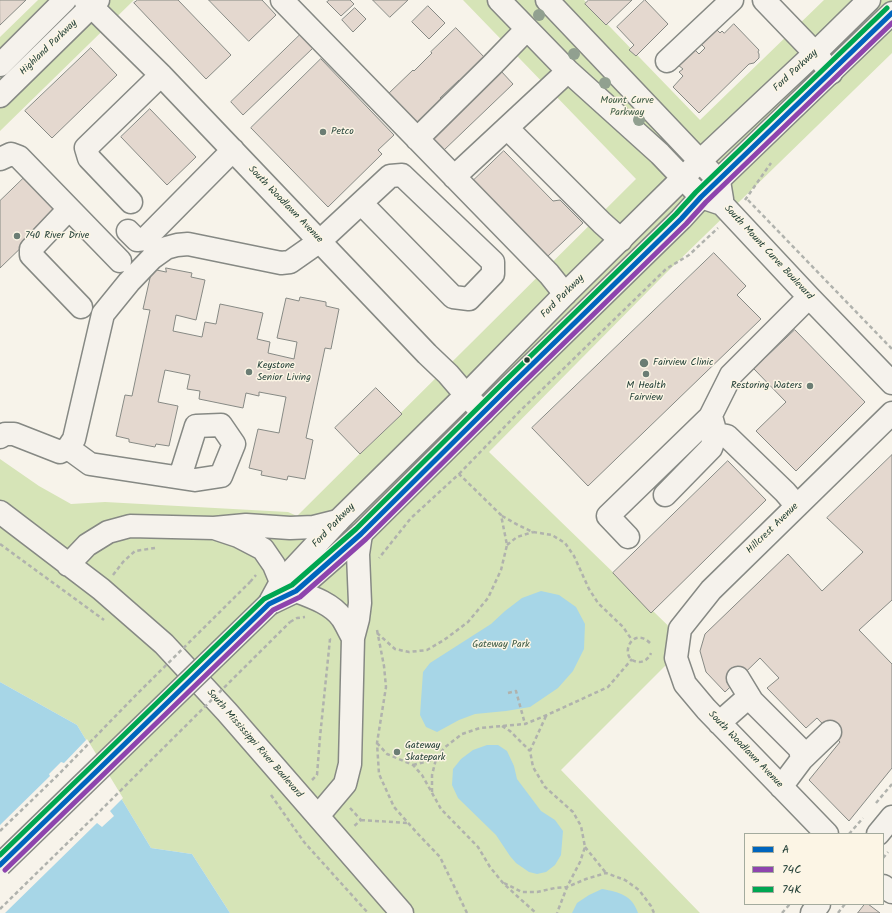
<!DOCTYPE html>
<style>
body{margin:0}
#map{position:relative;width:892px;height:913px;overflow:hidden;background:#f7f3ea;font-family:Kalam,sans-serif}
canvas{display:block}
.legend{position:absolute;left:744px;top:833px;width:140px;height:72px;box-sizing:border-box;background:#fcf5e5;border:1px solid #a4ab9e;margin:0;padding:5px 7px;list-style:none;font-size:12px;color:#1f3d34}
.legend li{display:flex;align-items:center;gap:8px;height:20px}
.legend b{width:20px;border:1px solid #a4ab9e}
</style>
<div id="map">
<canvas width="892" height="913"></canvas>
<ul class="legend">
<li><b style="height:5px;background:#0065bd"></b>A</li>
<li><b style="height:5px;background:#8e44ad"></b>74C</li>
<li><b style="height:5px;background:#00a651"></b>74K</li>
</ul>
</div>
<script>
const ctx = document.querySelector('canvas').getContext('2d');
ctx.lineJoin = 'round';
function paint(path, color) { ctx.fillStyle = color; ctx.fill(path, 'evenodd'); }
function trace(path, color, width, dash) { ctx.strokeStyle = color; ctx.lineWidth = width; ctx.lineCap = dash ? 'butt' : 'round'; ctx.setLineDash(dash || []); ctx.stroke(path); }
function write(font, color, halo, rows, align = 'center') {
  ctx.font = font + ' Kalam,sans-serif'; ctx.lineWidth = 3; ctx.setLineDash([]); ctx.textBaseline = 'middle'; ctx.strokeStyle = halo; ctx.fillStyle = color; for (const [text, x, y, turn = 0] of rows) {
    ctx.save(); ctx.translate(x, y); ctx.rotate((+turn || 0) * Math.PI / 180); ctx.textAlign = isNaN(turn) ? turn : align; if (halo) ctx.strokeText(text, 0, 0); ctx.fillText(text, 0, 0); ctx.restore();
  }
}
paint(new Path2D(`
 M38,0H134L0,131V37Z
 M463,0H584L700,120L824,0H892V53L665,274L489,452L687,644L561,770L700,913H230L192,854L151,848L77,725L0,682V459L39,486L71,504L105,502L288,512L297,516L636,179Z`), '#d6e4b7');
paint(new Path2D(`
 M541,591L559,595L576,607L585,624L584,649L573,671L558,688L530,707L506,711L475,714L459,720L437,732L426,727L420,715L423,672L430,663L491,624L505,611L522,598Z
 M0,682L77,725L151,848L192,854L230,913H0Z
 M487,745H498L507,751L514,766L517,779L541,811L555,820L563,831L561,855L555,865L546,872L537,874L529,872L516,863L510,856L496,835L458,798L452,785L453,769L461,759L473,750Z
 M602,889C619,892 632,895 638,913H572L577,903L589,895Z`), '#a7d6e7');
paint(new Path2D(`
 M87,739L123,798L110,811L114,816L102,827L97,823L5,913H0V825L50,776L49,774L61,762L64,763Z`), '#f7f3ea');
const building = new Path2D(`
 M0,0H26L0,25Z
 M138,0H178L231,55L206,79L134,3Z
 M209,0H262L276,15L249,41Z
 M330,0H350L354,4L341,16L327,2Z
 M373,0H408L390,17Z
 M589,0H632L606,25L585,4Z
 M645,0L668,24L636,56L629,50L634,45L617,27Z
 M428,6L445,23L429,39L412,22Z
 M355,8L366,19L353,32L342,20Z
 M734,24L759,50L758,52L759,54V58L754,63L749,64L699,113L673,87L683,76L679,72L683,69L678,65L694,49L699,54L705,48L700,43L715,28L720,33L722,31L724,33Z
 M456,28L486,59L461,83L459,80L440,98L443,101L418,125L388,94L413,70L414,71L432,53L431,52Z
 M300,35L313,48L243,115L231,102Z
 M91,48L117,75L52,138L25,111Z
 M321,59L394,135L378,150L382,154L328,207L251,128Z
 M501,71L513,84L443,151L431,139Z
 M150,109L196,157L167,185L121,137Z
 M504,151L553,201L560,200L583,223L547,257L473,181Z
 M26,176L59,211L0,268V201Z
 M714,253L746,286L737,295L761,319L588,486L532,428Z
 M166,268L192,273L191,277L205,280L196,320L176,315L173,331L202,337L205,322L216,324L220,304L263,313L257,339L270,342L268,353L294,359L297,342L277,338L286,298L299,301L300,297L326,302V306L339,309L331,349L325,348L306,438L313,440L305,479L288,476L287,480L261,475L262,471L249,468L258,429L279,433L286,397L259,392V396L246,393L243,408L199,399L200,391L187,389L190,375L165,370L158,402L178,406L169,446L156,444L155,447L129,442V439L116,436L125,395L132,396L150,310L143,309L152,269L166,272Z
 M795,330L865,402L796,471L756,431L786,402L754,369Z
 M376,388L402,414L360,454L335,428Z
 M892,455V600L859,630L892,664V768L849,821L809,780L840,742L817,718L806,728L767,688L779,678L760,658L725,692L706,672L700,651L705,634L788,554L822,591L863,552L827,518Z
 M728,461L766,500L651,613L613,573Z
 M865,904H868L880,913H858Z`);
paint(building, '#e4d8cf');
trace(building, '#868984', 1);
const minor = new Path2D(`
 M85,0L161,75L427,354L448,374L466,395L483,413
 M282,0L549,274L565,294
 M499,0L568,71L660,154L701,197L722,204L809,297L892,383
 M547,0L719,181L722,199
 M764,0L815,53L831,73
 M667,61L732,0
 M0,65L65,0
 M0,96L98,0
 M507,128L602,223L621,240
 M417,139L492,65L527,29
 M0,159L11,154L19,157L120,261
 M454,177L568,71
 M131,202L89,158L86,148L161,75
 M69,209L31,249V255L81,307
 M128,231L137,240L145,239L233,150
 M716,434L727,436L785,492L797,506
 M0,437L5,434H14L60,452L68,448L74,439L103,314L129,282L152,258L166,248L177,245L188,244L281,263L290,262L320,241L390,176L402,175L493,262V274L469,299L453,297L361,203
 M68,448L90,464L195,480L221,476L234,444L221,425L196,426L180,477
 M665,495L711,448L716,434L712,420
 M0,512L101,589L164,644L227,712L402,913
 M217,529L238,536L263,549L274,565L281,582
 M628,537L608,516L710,417L731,375L809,297
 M68,565L87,545L108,532L130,526L214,528L246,525L290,528L314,527L338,521
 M296,591C312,597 332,604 342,618C346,624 349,631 353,638
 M738,678L752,701
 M719,723L744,701H752L800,749L802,759L781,787
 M802,759L830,732
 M318,816L345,784L350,764L353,638L358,619L360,603L358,554L361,534
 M827,834L706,709L685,684L676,658L680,629L711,590L892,413
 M878,834L892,817
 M883,886L892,892
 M812,913L819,904`);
const major = new Path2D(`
 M269,604L296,591L361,534L510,386L681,219L701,197L892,13
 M269,604L281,582L338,521L466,395L565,294L700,161L815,53L869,0`);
trace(minor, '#868984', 25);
trace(major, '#868984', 25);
trace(new Path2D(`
 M745,200L771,163
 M748,200L892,349
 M459,474L519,412L666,269L689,255L718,228
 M502,516L518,525L533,532L552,535L565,543L574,556L589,589L598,603L623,627L632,640
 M0,544L104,620
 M507,545L517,537L533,532
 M113,575L123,562L135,551L155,548
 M250,582L256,575
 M290,622L297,618L305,617
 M377,630L384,666L386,687L377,743L379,774L394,807L418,834L440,857L467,913
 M377,633L395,649L409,652L427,650L444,640L468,622L488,598L501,570L507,545L501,515L459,474L411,518L379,558
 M650,643C631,624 617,661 639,662C645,662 649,658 651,653
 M508,693L516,691L525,724
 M546,716L530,751L533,767L545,787L573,812L581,826L585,847L580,862L567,887L557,913
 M502,726L510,731L530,751
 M377,743L387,754L413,765L422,775L441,809L478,847L490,867L503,883L517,896L536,913
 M413,765L436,759
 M312,780L317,775L320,737L330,639L329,638
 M432,792V775L436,759L444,748L462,734L480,728L525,724L547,715L608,687L632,659
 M271,795L304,842L368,913
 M876,803L892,784
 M350,808L361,820L353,827
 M361,820L407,823
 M849,834L863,818
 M585,847L606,873
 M883,858L888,852
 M504,883L522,892H537L555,888L567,887L586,879L606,873L625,880L639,890L651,906L654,913
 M782,913L790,904
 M838,913L845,904`), '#b0b2ad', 2.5, [4, 3]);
trace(minor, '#f5f2ec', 22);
trace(major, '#f5f2ec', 22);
const majorBridge = new Path2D(`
 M0,865L269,604`);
trace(majorBridge, '#868984', 25, []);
trace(new Path2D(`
 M0,831L60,773L137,694L250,582
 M0,909L99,812L290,622`), '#b0b2ad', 2.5, [4, 3]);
trace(majorBridge, '#f5f2ec', 22);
trace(new Path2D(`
 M0,865L269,604L296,591L361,534L510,386L681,219L701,197L892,13`), '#0065bd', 5);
trace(new Path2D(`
 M5,870L273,610L300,597L366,539L515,391L686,224L706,202L892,23`), '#8e44ad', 5);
trace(new Path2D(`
 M0,855L264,599L292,585L356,529L505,381L676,214L696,192L887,8`), '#00a651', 5);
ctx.fillStyle = '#91a090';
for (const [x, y] of [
 [539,15],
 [574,54],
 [605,83],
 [639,120]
]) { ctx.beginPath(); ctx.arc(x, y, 6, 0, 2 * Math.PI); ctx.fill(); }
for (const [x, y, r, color] of [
 [323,132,4,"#6b7d74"],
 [17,236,4,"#6b7d74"],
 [527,360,3.5,"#1f3d34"],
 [644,363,5,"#6b7d74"],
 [249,372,4,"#6b7d74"],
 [646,374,4,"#6b7d74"],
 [810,386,4,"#6b7d74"],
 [397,752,4,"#6b7d74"]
]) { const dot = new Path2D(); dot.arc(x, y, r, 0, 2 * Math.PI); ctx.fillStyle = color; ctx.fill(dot); trace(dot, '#fcf5e5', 1.5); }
write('10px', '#1f3d34', '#fcf5e5', [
 ["Highland Parkway",49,48,-44],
 ["Ford Parkway",796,71,-43],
 ["South Woodlawn Avenue",285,205,46],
 ["South Mount Curve Boulevard",768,253,47],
 ["Ford Parkway",563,297,-45],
 ["Ford Parkway",334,526,-46],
 ["Hillcrest Avenue",773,529,-44],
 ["South Mississippi River Boulevard",254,744,49],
 ["South Woodlawn Avenue",745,750,46]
]);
write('10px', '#3e5c46', '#fcf5e5', [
 ["Mount Curve",627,101],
 ["Parkway",627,113],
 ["Gateway Park",501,645]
]);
write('10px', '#1f3d34', '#fcf5e5', [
 ["Petco",331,132],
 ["740 River Drive",25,236],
 ["Fairview Clinic",653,363],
 ["Keystone",257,366],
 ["Senior Living",257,378],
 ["M Health",646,386,"center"],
 ["Fairview",646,398,"center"],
 ["Restoring Waters",802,386,"right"],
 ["Gateway",405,746],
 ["Skatepark",405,758]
], 'left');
</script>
